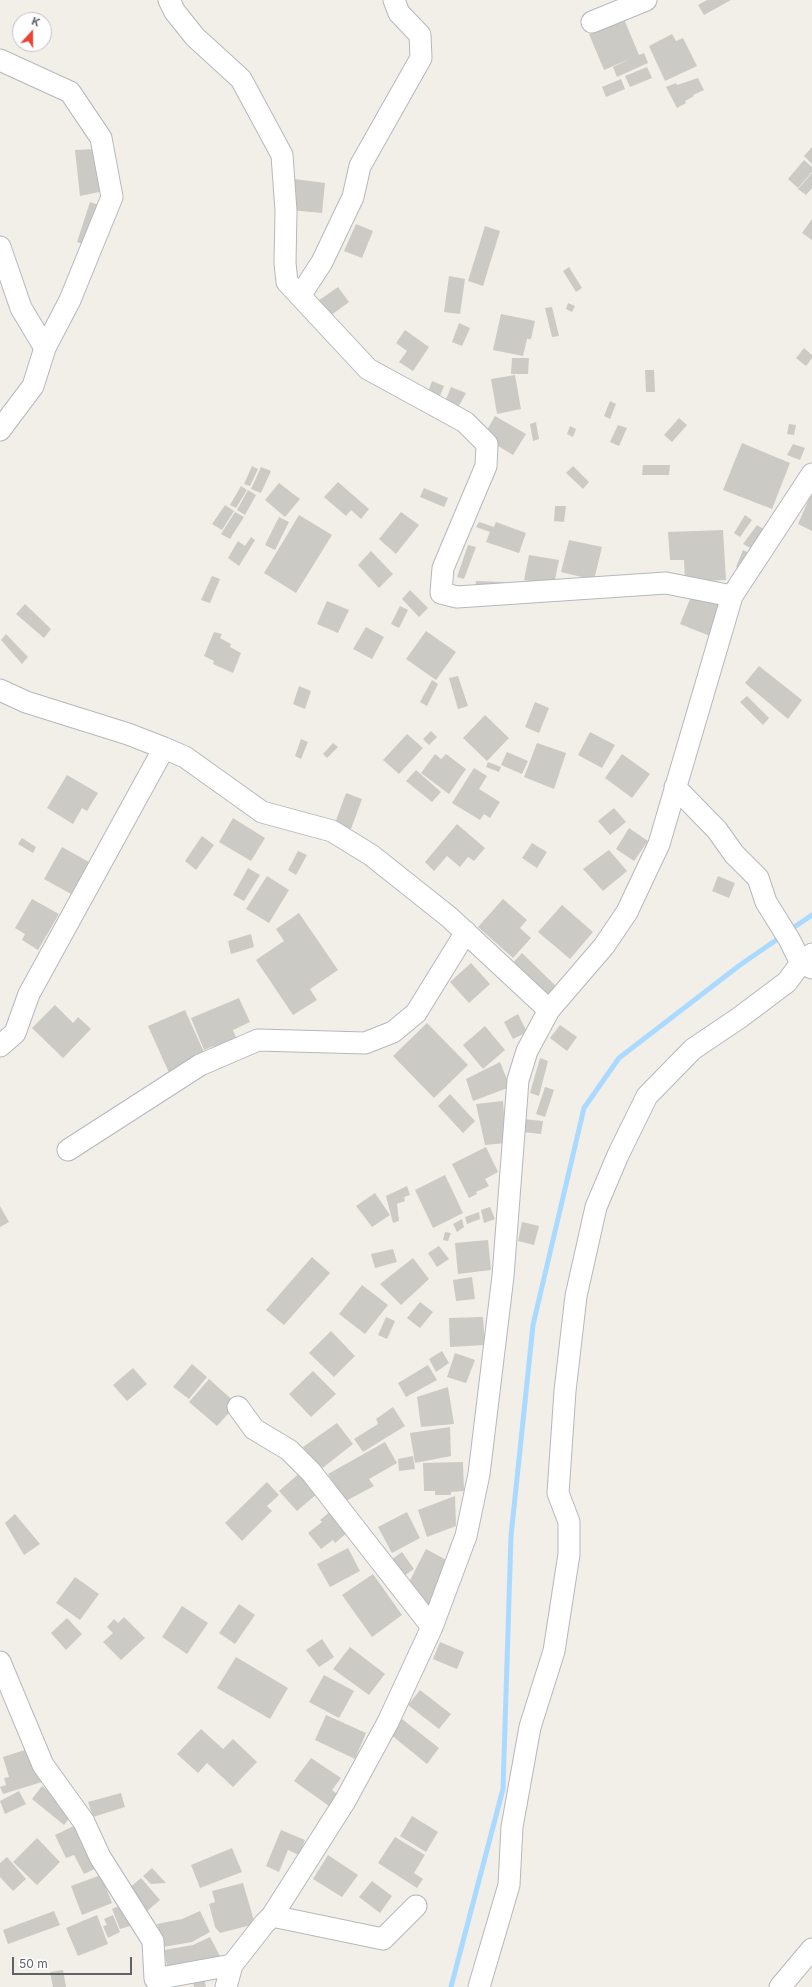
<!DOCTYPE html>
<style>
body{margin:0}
#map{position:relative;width:812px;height:1987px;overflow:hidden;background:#f1efe8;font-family:Inter,sans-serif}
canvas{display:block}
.north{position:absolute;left:12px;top:12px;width:40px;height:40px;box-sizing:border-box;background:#fff;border:1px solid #bfc1c3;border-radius:50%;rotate:21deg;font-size:11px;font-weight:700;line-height:16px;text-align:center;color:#5f6368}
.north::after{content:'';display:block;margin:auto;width:14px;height:18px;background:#ea4335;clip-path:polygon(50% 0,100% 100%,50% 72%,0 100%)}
.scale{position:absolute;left:12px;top:1957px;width:120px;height:18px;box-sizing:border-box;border:2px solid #5f6368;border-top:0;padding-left:5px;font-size:12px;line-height:14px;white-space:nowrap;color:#5f6368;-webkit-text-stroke:3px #fff;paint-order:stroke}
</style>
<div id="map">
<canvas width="812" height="1987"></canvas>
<div class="north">K</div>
<div class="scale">50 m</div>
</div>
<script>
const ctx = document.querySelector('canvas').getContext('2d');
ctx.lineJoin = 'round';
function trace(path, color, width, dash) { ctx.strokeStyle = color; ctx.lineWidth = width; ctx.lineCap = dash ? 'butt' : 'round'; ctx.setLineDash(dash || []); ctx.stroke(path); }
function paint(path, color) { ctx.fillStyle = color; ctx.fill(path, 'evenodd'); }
trace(new Path2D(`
 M790,930L812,915
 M451,1987L503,1789L511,1536L533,1325L584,1108L619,1058L740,965L782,936`), '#aadaff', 5);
paint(new Path2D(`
 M707,0H731L704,15L698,5Z
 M624,19L639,55L644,53L648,63L617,77L613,67L632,58L604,70L589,34Z
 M672,34L676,41L683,38L697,66L665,81L649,46Z
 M647,67L652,78L630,87L625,76Z
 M698,78L704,90L693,95L694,96L685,101L686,103L677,108L666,87L676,83L682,96L677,85Z
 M621,79L625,89L606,97L602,87Z
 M812,147V164L804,156Z
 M95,149L104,191L80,196L75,150Z
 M804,160L812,167V172L798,188L788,179Z
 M812,173V188L806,195L798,189Z
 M294,179L325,183L322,213L290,210Z
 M90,202L113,210L100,250L77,242Z
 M812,219V240L802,233Z
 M356,224L373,231L362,258L344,251Z
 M485,226L500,231L483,286L468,281Z
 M569,267L582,288L576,292L563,271Z
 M449,276L465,279L460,314L444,312Z
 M338,287L349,302L326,319L315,303Z
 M568,303L575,306L572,312L566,309Z
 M552,307L559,336L552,337L545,308Z
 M501,314L535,321L531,339H527L523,356L493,350Z
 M459,323L470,328L462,346L452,342Z
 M405,330L429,347L413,371L399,362L407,351L396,343Z
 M804,348L812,355V358L806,366L796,358Z
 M512,358H529L528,374H511Z
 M645,370H654L655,392H646Z
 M515,375L521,409L497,414L491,379Z
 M432,381L444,386L437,403L426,398Z
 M451,387L466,393L455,413L443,407Z
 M610,401L616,404L610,419L604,416Z
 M495,416L526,434L513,455L483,437Z
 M679,418L687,425L672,442L664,435Z
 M536,422L539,439L533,441L530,424Z
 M789,424L796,425L794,435L787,434Z
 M618,425L627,428L619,446L610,442Z
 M570,426L576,429L573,437L567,434Z
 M742,443L790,463L772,509L723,490Z
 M793,444L805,448L800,460L787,455Z
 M643,465H670L669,475H642Z
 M252,466L258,469L250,486L244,484Z
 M573,466L589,482L583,489L566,473Z
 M261,467L271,471L261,493L251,489Z
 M338,482L369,509L361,519L351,510L346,516L324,497Z
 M279,483L300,499L285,517L265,500Z
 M241,486L247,490L236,508L230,505Z
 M424,488L448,498L444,507L420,497Z
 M248,490L256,495L245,515L237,510Z
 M812,492V531L798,524Z
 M225,505L234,511L222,530L212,524Z
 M555,506H566L564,522L554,521Z
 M235,512L244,517L230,539L221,534Z
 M401,512L419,525L396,554L379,539Z
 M299,515L332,535L296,593L264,573Z
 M745,515L752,520L740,537L734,533Z
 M279,517L289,522L275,550L265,545Z
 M479,522L494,527L496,522L526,533L519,553L486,542L490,532L476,527Z
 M757,525L765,530L754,550L743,544Z
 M723,530L726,580L685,582L684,560H670L668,532Z
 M251,537L255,540L239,566L228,558L238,541L245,546Z
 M569,540L602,547L594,580L561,572Z
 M468,545L476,547L464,579L457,577Z
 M743,550L749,553L742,569L736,567Z
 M371,551L393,574L379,588L358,565Z
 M529,555L559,560L554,585L524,580Z
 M212,576L220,579L210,603L201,600Z
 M476,581L504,582V588L475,589Z
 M410,590L428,608L419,617L402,599Z
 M692,594L722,606L710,636L680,624Z
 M327,601L349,610L338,633L317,624Z
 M25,604L51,629L44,638L16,614Z
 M400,606L408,610L399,628L391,624Z
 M366,627L384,637L372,659L353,649Z
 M426,631L456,652L436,680L406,659Z
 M214,632L222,634L220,638L231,644L230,647L241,653L233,673L213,664L214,661L204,656Z
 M6,634L28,657L22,664L1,640Z
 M759,666L802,700L788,719L745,683Z
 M458,676L468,706L458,709L449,678Z
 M432,680L438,684L427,706L420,702Z
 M299,686L311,691L305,709L293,704Z
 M747,696L769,718L763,725L740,702Z
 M535,702L549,708L539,733L525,727Z
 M485,715L509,738L487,761L463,738Z
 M431,731L437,737L429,745L423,739Z
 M590,732L615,745L602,768L578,755Z
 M407,734L423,748L399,774L383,760Z
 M301,739L308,742L301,759L295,756Z
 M333,743L338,747L327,758L323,754Z
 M537,743L566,753L554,789L524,777Z
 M507,752L528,761L522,774L501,765Z
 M435,754L441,759L446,754L466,769L449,794L421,773Z
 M622,754L650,774L632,798L605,778Z
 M488,762L501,767L499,772L486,767Z
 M474,768L487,776L479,789L500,802L490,818L484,814L480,820L452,803Z
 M416,770L441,792L432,802L406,781Z
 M67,775L98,793L87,811L82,808L73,824L47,808Z
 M346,793L362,799L351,829L335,823Z
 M614,808L626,822L610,835L598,821Z
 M233,818L265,838L251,861L219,842Z
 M457,824L485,848L474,861L468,857L460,867L447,856L434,871L425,862Z
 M629,828L648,841L634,861L616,849Z
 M202,836L214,845L196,870L185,861Z
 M22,838L36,847L33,853L18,844Z
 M532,843L547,852L537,868L522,858Z
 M62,847L89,862L71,894L44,879Z
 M609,850L627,871L603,891L583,869Z
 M298,851L307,855L296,875L288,870Z
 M248,868L260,875L244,901L233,895Z
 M267,876L289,890L269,923L246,909Z
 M718,876L735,883L729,898L712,891Z
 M32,899L59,914L38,950L22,940L25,934L15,928Z
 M503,899L527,920L520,928L531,938L513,958L478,927Z
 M562,905L593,932L570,959L538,932Z
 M299,913L338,970L310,989L317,1000L293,1015L256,960L284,941L276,929Z
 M251,934L254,947L231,954L228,941Z
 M522,953L561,991L540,1014L500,976Z
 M471,963L490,984L469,1003L450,982Z
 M239,998L250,1022L233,1030L239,1044L216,1054L213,1046L204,1050L191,1018Z
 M55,1005L73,1023L78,1017L91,1029L63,1058L32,1028Z
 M185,1010L207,1059L170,1075L148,1026Z
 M518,1014L527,1032L513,1039L504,1022Z
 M427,1023L468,1065L434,1098L393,1056Z
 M560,1025L577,1037L567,1051L550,1038Z
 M485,1026L505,1050L483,1069L463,1045Z
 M540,1058L548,1061L539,1096L530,1093Z
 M500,1062L510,1087L473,1101L466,1079Z
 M545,1087L554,1090L545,1117L536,1114Z
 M450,1094L475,1121L463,1133L438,1106Z
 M503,1101L506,1143L485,1145L476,1104Z
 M523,1119L543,1121L541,1134L522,1132Z
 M486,1147L498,1172L485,1179L489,1186L476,1192L477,1194L469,1198L452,1164Z
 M445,1175L463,1213L433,1228L415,1190Z
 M407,1186L410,1195L404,1197L405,1201L397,1204L399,1221L393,1223L386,1196Z
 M375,1193L390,1215L372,1227L356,1206Z
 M0,1206L9,1222L0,1227Z
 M490,1207L495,1219L484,1223L481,1210Z
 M479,1212L480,1219L467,1224L465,1217Z
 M462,1219L464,1227L457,1232L453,1224Z
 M522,1222L539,1226L534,1245L518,1241Z
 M445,1232L451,1233L448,1241L443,1240Z
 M488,1240L491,1270L458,1274L455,1243Z
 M439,1246L449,1259L437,1267L428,1253Z
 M393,1249L397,1262L375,1268L371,1254Z
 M312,1257L330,1273L284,1325L266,1310Z
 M413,1258L429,1279L401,1305L380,1284Z
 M472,1277L475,1299L456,1301L453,1280Z
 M362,1285L388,1305L365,1334L339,1314Z
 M420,1302L433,1312L420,1328L407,1318Z
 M386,1317L395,1321L387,1339L378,1335Z
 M483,1317L485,1345L450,1347L449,1318Z
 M331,1331L355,1356L334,1377L309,1353Z
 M442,1351L449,1363L436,1372L429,1359Z
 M455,1353L475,1360L466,1383L447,1377Z
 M192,1364L207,1377L189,1399L173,1387Z
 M428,1365L437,1380L406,1397L398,1383Z
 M133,1368L147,1384L127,1401L113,1385Z
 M313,1371L336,1394L311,1417L289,1394Z
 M209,1379L237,1404L217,1426L189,1402Z
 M448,1387L454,1424L421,1427L417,1397Z
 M393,1407L405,1426L363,1452L354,1439L378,1424L376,1419Z
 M337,1423L353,1444L320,1470L303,1447Z
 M450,1427L451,1456L415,1463L410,1433Z
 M385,1442L397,1463L369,1479L374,1486L344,1502L328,1474Z
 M413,1456L415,1469L399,1471L398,1459Z
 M463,1462L464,1491L451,1492V1495H435V1491H424L423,1463Z
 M302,1471L319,1492L297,1511L279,1491Z
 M267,1482L279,1495L267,1506L272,1511L242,1541L225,1523Z
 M455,1496L456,1526L427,1537L418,1510Z
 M332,1510L349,1531L335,1543L333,1540L321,1549L308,1533L322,1522L320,1520Z
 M407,1512L420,1538L392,1553L378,1527Z
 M15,1514L40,1544L24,1555L5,1523Z
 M348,1548L360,1571L330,1587L317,1564Z
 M426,1549L452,1563L429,1608L407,1586Z
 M402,1552L414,1569L399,1579L388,1562Z
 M373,1574L402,1615L372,1637L342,1595Z
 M75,1577L99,1594L80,1620L56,1603Z
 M239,1604L255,1615L235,1644L219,1633Z
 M182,1606L208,1623L187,1654L162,1637Z
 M124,1617L145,1638L121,1660L103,1642L113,1633L107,1627L114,1619L118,1623Z
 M67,1618L82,1634L66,1650L51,1633Z
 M322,1639L334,1657L319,1667L306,1650Z
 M440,1642L464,1652L457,1669L433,1659Z
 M350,1647L385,1674L369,1695L333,1669Z
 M236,1657L288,1688L270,1719L217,1688Z
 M324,1675L354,1691L339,1718L309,1702Z
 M420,1690L451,1714L439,1729L408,1705Z
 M326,1715L366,1733L355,1759L315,1740Z
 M402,1719L439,1748L427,1764L390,1734Z
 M201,1729L223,1749L233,1739L257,1762L233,1787L207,1763L198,1773L177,1754Z
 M31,1748L42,1782L3,1794L0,1787L6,1785L4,1778L9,1777L3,1757Z
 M311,1758L341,1778L332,1790L337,1794L329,1806L294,1781Z
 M42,1786L74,1812L64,1825L32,1799Z
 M19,1791L26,1804L5,1814L0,1801Z
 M121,1793L125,1807L93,1817L88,1802Z
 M412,1816L438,1832L426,1852L400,1836Z
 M80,1823L101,1866L84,1874L74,1855L66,1858L55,1835Z
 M281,1830L305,1840L299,1855L288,1850L279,1872L266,1866Z
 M395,1837L425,1855L414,1873L423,1879L417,1888L378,1863Z
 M37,1838L60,1862L37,1885L13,1862Z
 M232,1848L242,1872L200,1888L191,1865Z
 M328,1855L358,1875L342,1897L313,1879Z
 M7,1857L26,1879L13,1891L0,1877V1863Z
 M152,1868L166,1883L151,1884L143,1876Z
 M101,1875L112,1903L82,1915L71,1886Z
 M141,1878L160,1900L146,1912L127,1890Z
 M372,1881L392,1896L380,1913L359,1897Z
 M243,1883L255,1924L220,1933L215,1927L209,1904L215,1902L212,1891Z
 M121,1905L137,1924L120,1929L112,1909Z
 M54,1911L60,1925L8,1944L3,1930Z
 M200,1911L210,1932L192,1942L163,1947L157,1924L182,1919Z
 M97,1915L108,1944L78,1956L66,1928Z
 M113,1915L120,1932L108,1938L103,1926L107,1925L104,1919Z
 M210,1937L221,1958L168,1972L164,1950L193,1945Z
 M63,1970L66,1987H53L50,1972Z
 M204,1977L206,1987H194L192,1980Z`), '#cccac5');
const minor = new Path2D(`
 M169,0L175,12L195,37L241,79L282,155L286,211L285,263L287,282L368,369L465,422L487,444L486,466L443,568L441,593L457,597L666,583L732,596
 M592,22L646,0
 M0,60L70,92L101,138L112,197L70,300L45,348L33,386L0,430
 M0,247L21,308L45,348
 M300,296L322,262L353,197L360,166L421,58L420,35L399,13L394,0
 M0,690L26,702L128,734L164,748L185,757L262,812L332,831L371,855L449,917L549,1010
 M675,787L717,830L734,854L758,878L766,902L789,939L801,963L812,968
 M0,1046L15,1033L29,994L164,748
 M68,1150L200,1065L258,1040L365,1043L393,1032L416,1013L466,932
 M238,1407L254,1429L289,1450L311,1472L432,1627
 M0,1662L43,1765L84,1822L100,1857L153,1941L155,1979L232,1965
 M272,1916L383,1939L416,1906
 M226,1987L232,1965L264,1924L272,1916L345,1801L388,1722L432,1627L466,1536L479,1474L503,1276L518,1080L527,1051L549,1010L604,946L627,912L659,844L732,596L812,474
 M479,1987L509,1885L512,1827L530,1727L554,1651L569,1554V1522L558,1493L565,1391L576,1296L596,1207L618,1155L647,1096L693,1049L739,1018L787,982L801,963L812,954
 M780,1987L812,1949`);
trace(minor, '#b5b8bc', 23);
trace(minor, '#fff', 21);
</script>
